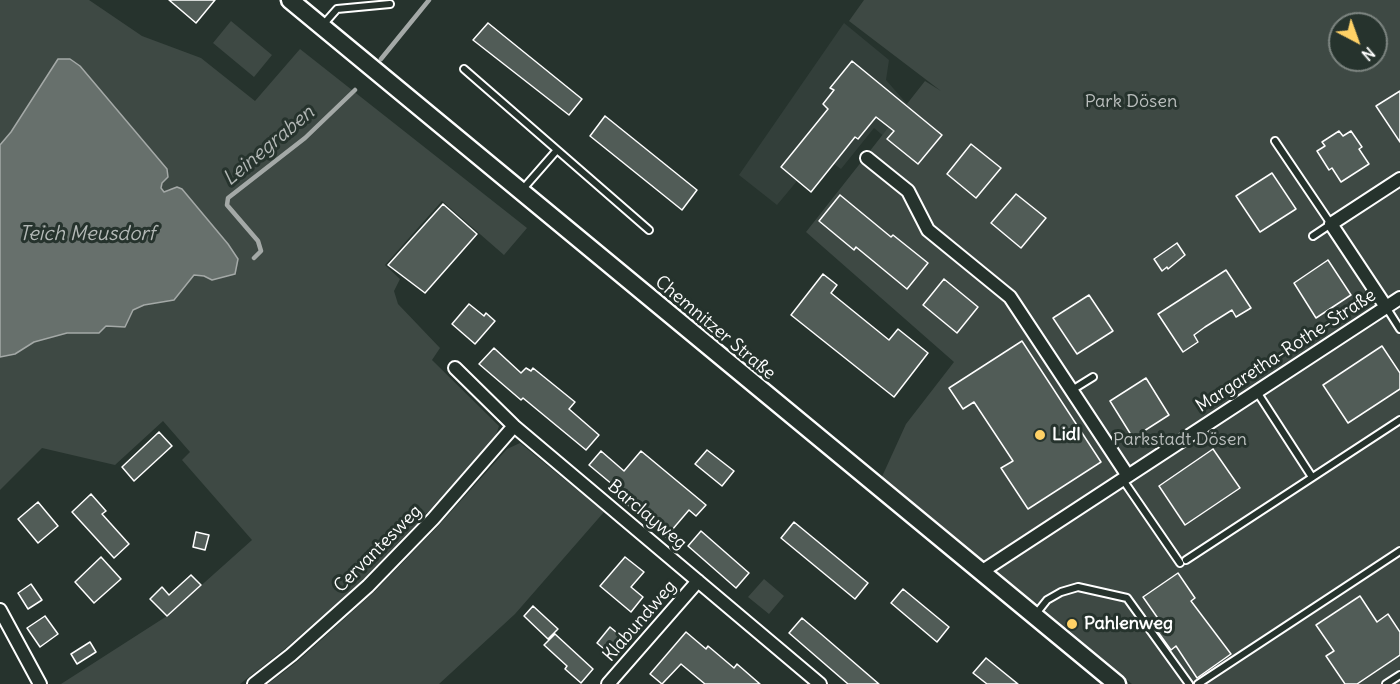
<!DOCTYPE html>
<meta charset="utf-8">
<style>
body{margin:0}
#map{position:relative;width:1400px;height:684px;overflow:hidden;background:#26332d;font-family:Delius,sans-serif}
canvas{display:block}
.north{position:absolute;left:1328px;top:12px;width:60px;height:60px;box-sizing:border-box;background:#26332d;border:2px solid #7d8581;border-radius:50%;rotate:139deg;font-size:16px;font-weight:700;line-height:24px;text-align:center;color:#fff}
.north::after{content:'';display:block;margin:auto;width:21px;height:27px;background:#ffd166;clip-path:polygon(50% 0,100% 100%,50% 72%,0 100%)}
</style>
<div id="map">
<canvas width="1400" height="684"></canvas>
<div class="north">N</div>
</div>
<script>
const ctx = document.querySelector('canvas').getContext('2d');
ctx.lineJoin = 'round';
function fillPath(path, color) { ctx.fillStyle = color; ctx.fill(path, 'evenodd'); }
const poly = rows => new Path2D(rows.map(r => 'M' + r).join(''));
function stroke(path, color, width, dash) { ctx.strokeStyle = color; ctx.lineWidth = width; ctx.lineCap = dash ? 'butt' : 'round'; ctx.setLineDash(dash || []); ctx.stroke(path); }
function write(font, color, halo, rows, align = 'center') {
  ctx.font = font + ' Delius,sans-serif'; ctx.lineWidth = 6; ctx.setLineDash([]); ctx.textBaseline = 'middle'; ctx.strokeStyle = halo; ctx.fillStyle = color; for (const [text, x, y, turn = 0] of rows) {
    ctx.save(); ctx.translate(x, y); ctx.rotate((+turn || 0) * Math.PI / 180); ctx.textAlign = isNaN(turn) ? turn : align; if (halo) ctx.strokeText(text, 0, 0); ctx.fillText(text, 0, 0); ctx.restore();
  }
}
fillPath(poly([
 [844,23,889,60,886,80,907,104,886,138,874,128,841,169,834,164,811,192,797,181,777,205,739,175]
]), '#333f3a');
fillPath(poly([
 [0,0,89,0,142,36,201,58,255,101,300,49,527,228,504,255,442,201,385,265,400,279,394,291,398,304,440,348,432,360,499,426,496,435,428,512,364,579,287,647,240,684,61,684,167,616,252,540,182,460,190,452,163,421,115,465,42,448,0,490,0,357,15,354,34,342,67,333,99,333,106,326,125,327,133,310,144,305,174,300,194,274,204,276,212,280,237,259,228,244,182,189,169,189,164,192,161,188,162,183,11,132,0,145],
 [864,0,1400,0,1400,684,1132,684,880,481,906,424,954,362,806,232,925,81,941,91,849,21],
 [1340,24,1376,24,1376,60,1340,60],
 [231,21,272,55,254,77,213,43],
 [520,443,604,512,515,614,439,684,268,684,298,661,375,591,440,524,507,449],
 [764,579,784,596,769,614,748,597]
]), '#3e4944');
const water = poly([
 [58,59,70,59,80,66,167,169,168,177,162,183,161,188,164,192,177,187,182,189,228,244,238,259,235,274,212,280,204,276,194,275,174,300,144,305,133,310,125,327,106,326,99,333,67,333,34,342,15,354,0,357,0,145,11,132,58,59]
]);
fillPath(water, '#67706c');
stroke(water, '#a4a9a7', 1.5);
stroke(poly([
 [381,59,429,0],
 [254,258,261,251,258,241,227,205,228,198,305,138,355,90]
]), '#a4a9a7', 4.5);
const building = poly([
 [169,0,215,0,196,23,169,0],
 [488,23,582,99,569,115,473,40,488,23],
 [852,61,942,135,918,164,887,139,894,131,876,117,858,139,855,137,811,192,781,167,828,109,823,104,834,90,830,88,852,61],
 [1400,91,1400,142,1376,106,1400,91],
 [605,116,697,190,682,210,590,136,605,116],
 [1339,131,1343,136,1351,131,1362,147,1359,149,1369,164,1341,182,1332,168,1329,170,1317,151,1325,146,1322,142,1339,131],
 [971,144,1001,168,976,198,947,174,971,144],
 [1272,173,1296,209,1260,232,1236,196,1272,173],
 [1016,194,1046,218,1021,248,991,223,1016,194],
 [840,195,891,237,893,235,928,263,907,289,856,247,854,250,819,221,840,195],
 [443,204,477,234,425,293,388,265,443,204],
 [1177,243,1185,255,1168,269,1167,267,1162,271,1154,259,1177,243],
 [1328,260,1351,295,1316,318,1294,283,1328,260],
 [1226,270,1251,308,1236,317,1232,310,1205,327,1194,335,1198,342,1183,352,1158,314,1226,270],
 [823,274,837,285,831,293,889,340,898,329,928,353,894,397,791,315,823,274],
 [944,279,978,307,957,333,923,305,944,279],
 [1089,295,1113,331,1077,354,1053,318,1089,295],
 [469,304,484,316,486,313,495,321,475,344,452,324,469,304],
 [1022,341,1101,462,1028,509,1001,468,1013,461,974,402,963,409,949,388,1022,341],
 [1382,346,1400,373,1400,389,1348,423,1323,385,1382,346],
 [494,348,521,373,526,368,531,371,533,368,575,402,569,409,599,435,586,450,523,398,521,400,479,364,494,348],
 [1146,378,1169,415,1133,438,1110,401,1146,378],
 [159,432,172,446,134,481,122,467,159,432],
 [1213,449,1240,488,1185,525,1159,486,1213,449],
 [707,450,734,471,722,486,695,464,707,450],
 [601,451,624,471,641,451,706,505,696,516,689,510,666,537,610,490,613,485,589,465,601,451],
 [91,494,106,511,102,514,129,544,114,558,72,512,91,494],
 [38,502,58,526,38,543,18,519,38,502],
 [794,522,868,583,855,599,781,538,794,522],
 [701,531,749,573,736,588,688,546,701,531],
 [196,532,209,535,205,550,193,547,196,532],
 [101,557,121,579,94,603,75,582,101,557],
 [625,557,644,572,631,587,643,597,631,612,600,586,625,557],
 [1178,573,1195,598,1191,601,1231,654,1197,678,1176,646,1171,650,1158,632,1164,627,1143,597,1178,573],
 [191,575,201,585,167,616,150,599,162,587,169,595,191,575],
 [31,584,42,600,28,609,18,593,31,584],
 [903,589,949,627,937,642,891,603,903,589],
 [1360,596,1377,622,1388,614,1400,632,1400,655,1357,684,1345,684,1326,656,1334,651,1316,625,1360,596],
 [533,606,558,629,548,639,524,616,533,606],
 [45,616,58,634,40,647,27,628,45,616],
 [802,618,821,634,879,684,848,684,789,633,802,618],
 [610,627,622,637,609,653,597,643,610,627],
 [686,632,706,649,708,646,734,668,737,664,760,684,705,684,681,664,662,684,650,674,686,632],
 [555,634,593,669,581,683,565,669,567,666,544,645,555,634],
 [90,642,96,652,77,664,71,654,90,642],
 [986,658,1018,684,987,684,973,673,986,658]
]);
fillPath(building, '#515c57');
stroke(building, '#fff', 1.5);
const lane = poly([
 [322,26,337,9,390,4],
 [464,69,649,230],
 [1275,141,1331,224,1313,236],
 [522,190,557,150],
 [1386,307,1400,329],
 [1072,390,1093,377],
 [1257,392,1312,477],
 [1123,480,1180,563],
 [1186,560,1400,420],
 [1035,615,1047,600,1061,592,1078,587,1127,598,1189,684],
 [1198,684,1400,551],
 [1386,684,1400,675]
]);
const street = poly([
 [867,158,908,191,928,230,1010,297,1128,476],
 [1386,307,1331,224,1400,179],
 [455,368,514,426,820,684],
 [981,572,1400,298],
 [0,610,40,684],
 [254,684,291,655,368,586,433,519,514,426],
 [608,684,698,581]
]);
const secondary = poly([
 [290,0,1117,684]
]);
stroke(lane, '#fff', 10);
stroke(street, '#fff', 16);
stroke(secondary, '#fff', 21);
stroke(lane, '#26332d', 6);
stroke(street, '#26332d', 12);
stroke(secondary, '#26332d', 16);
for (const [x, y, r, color] of [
 [1040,435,6,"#ffd166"],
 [1072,624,6,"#ffd166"]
]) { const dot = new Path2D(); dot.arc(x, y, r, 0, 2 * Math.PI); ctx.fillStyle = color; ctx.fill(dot); stroke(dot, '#26332d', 2); }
write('18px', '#bbbfbe', '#26332d', [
 ["Park Dösen",1131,102],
 ["Parkstadt Dösen",1180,440]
]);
write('18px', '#fff', '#26332d', [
 ["Chemnitzer Straße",715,328,40],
 ["Margaretha-Rothe-Straße",1286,351,-33],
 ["Barclayweg",647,515,40],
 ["Cervantesweg",378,549,-45],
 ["Klabundweg",640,621,-49]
]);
write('bold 18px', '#fff', '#26332d', [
 ["Lidl",1052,435],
 ["Pahlenweg",1084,624]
], 'left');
write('italic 20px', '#b3b8b6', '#26332d', [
 ["Leinegraben",269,146,-40],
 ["Teich Meusdorf",87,234]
]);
</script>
